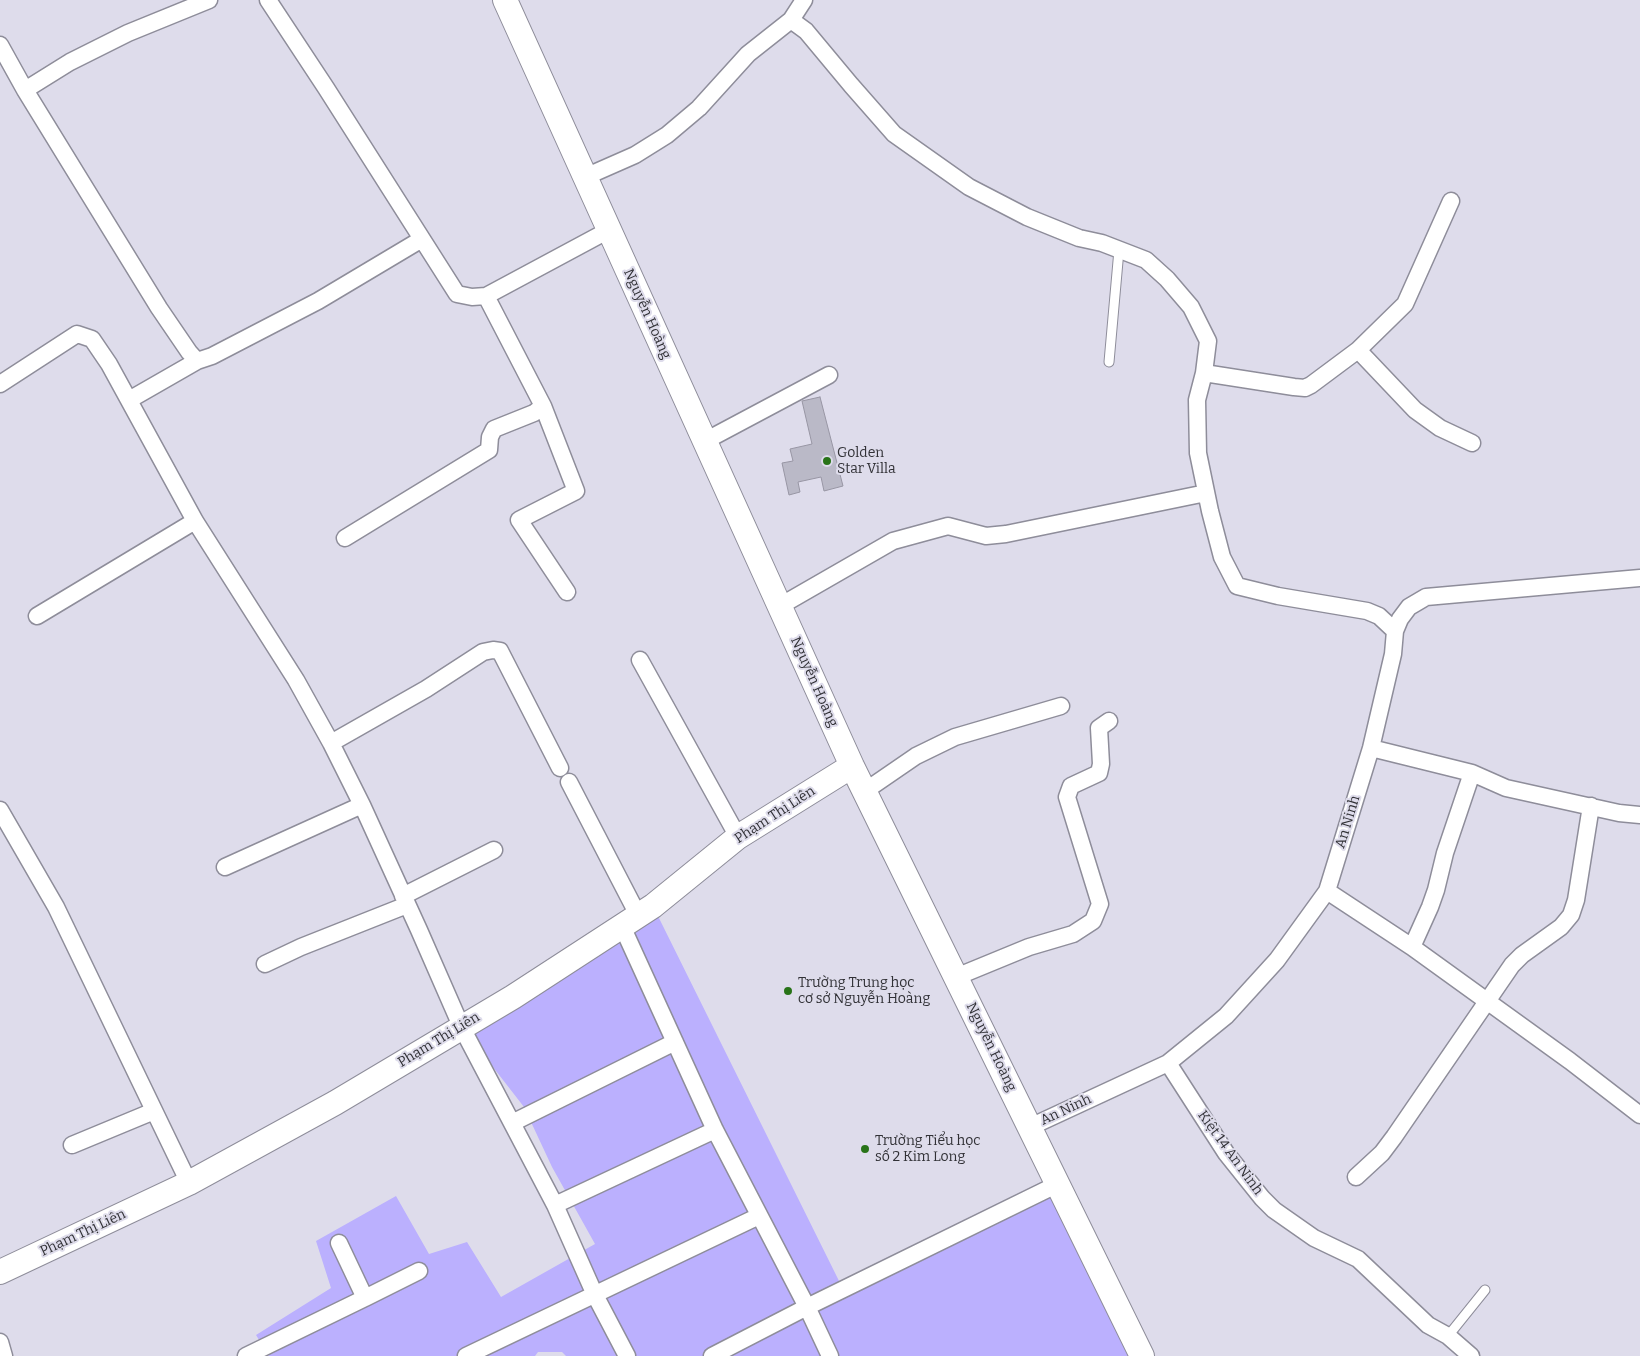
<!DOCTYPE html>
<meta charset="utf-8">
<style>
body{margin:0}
canvas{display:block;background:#dedceb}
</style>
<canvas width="1640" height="1356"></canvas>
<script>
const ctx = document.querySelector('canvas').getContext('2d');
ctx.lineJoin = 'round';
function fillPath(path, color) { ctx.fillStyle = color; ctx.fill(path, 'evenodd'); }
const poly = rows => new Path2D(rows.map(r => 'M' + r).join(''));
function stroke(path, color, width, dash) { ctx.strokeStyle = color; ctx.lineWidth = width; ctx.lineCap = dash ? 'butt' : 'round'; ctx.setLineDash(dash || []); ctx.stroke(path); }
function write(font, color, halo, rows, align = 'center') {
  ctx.font = font + ' Bitter,serif'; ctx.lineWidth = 4; ctx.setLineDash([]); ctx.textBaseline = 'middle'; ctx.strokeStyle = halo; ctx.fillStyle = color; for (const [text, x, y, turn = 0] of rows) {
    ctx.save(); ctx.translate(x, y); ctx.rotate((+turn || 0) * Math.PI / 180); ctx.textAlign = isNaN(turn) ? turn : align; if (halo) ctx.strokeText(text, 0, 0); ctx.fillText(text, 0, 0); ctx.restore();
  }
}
fillPath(poly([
 [653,906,845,1293,1050,1191,1132,1356,566,1356,562,1352,538,1352,535,1356,269,1356,256,1335,331,1288,316,1241,396,1196,429,1254,467,1242,501,1297,595,1244,552,1167,524,1107,461,1026]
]), '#bbb0fe');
const building = poly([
 [820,397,843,486,824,491,821,477,798,482,800,492,789,495,782,463,793,461,790,449,812,444,802,401,820,397]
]);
fillPath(building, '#bab9c7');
stroke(building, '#9896a4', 1);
const lane = poly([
 [1109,362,1119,250],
 [1448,1336,1485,1290]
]);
const street = poly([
 [268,0,326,88,457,294,472,297,486,296,609,230],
 [791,20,804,0],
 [0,45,25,90,159,308,189,352,197,361,212,356,318,301,422,239],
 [25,90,70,62,128,33,209,0],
 [585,177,635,155,667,135,699,108,748,54,791,20,806,31,851,85,894,134,969,187,1027,217,1079,238,1102,243,1146,260,1167,279,1191,307,1208,341,1204,373,1197,400,1198,453,1210,511,1222,557,1237,586,1278,596,1367,611,1379,616,1395,631],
 [1358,350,1415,410,1440,428,1472,443],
 [1204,373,1294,387,1305,388,1311,385,1358,350,1405,304,1451,201],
 [0,384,77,334,92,339,109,364,195,521,296,680,331,743,362,805,419,930,461,1026,555,1205,595,1295,627,1356],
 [129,400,197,361],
 [543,406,576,491,519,520,567,592],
 [705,441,829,375],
 [345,538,489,450,490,437,494,429,534,413,543,406,486,296],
 [780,606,893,541,948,526,986,536,1006,534,1206,493],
 [37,616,195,521],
 [640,660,738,837],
 [331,743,426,689,483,652,493,650,500,651,560,768],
 [1371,748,1472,773,1506,788,1619,813,1640,815],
 [569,782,638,915],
 [865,791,916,756,955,737,1061,706],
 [0,810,56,907,189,1183],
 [225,867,362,805],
 [1327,891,1412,947,1570,1061,1640,1115],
 [403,896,494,850],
 [622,926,715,1130,807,1307,830,1356],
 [1412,947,1430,907,1436,890,1445,853,1472,773],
 [265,964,301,947,407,905],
 [956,977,1029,947,1073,934,1093,921,1100,904,1067,797,1071,786,1099,773,1101,764,1099,728,1109,721],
 [1168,1063,1226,1153,1262,1198,1274,1210,1314,1238,1358,1259,1428,1325,1448,1336,1471,1356],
 [512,1123,675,1042],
 [1030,1127,1168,1063,1226,1016,1277,960,1327,891,1371,748,1393,654,1395,631,1400,619,1409,607,1426,597,1640,578],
 [72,1145,154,1111],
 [1356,1177,1382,1153,1394,1137,1512,965,1522,955,1561,927,1571,915,1576,900,1591,806],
 [555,1205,715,1130],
 [365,1298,419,1271],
 [0,1342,4,1356],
 [246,1356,365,1298,339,1243],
 [466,1356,759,1216],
 [712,1356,807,1307,1058,1184]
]);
const secondary = poly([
 [505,0,852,766,1142,1356],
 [0,1272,189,1183,335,1103,513,997,653,906,738,837,852,766]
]);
stroke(lane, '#8e8d9a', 11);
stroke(street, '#8e8d9a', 19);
stroke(secondary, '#8e8d9a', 26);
stroke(lane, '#fff', 9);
stroke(street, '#fff', 16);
stroke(secondary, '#fff', 24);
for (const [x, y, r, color] of [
 [827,461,5,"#287318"],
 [788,991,5,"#287318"],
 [865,1149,5,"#287318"]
]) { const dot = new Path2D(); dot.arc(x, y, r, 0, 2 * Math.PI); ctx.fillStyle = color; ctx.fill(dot); stroke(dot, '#dedceb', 2); }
write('14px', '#313136', '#dedceb', [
 ["Nguyễn Hoàng",647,314,66],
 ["Nguyễn Hoàng",814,682,66],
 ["Phạm Thị Liên",775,815,-33],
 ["An Ninh",1348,822,-73],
 ["Phạm Thị Liên",439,1040,-31],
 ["Nguyễn Hoàng",991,1047,64],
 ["An Ninh",1066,1110,-25],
 ["Kiệt 14 An Ninh",1230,1153,54],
 ["Phạm Thị Liên",83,1233,-25]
]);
write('14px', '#313136', '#dedceb', [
 ["Golden",837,453],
 ["Star Villa",837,469],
 ["Trường Trung học",798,983],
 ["cơ sở Nguyễn Hoàng",798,999],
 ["Trường Tiểu học",875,1141],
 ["số 2 Kim Long",875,1157]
], 'left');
</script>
